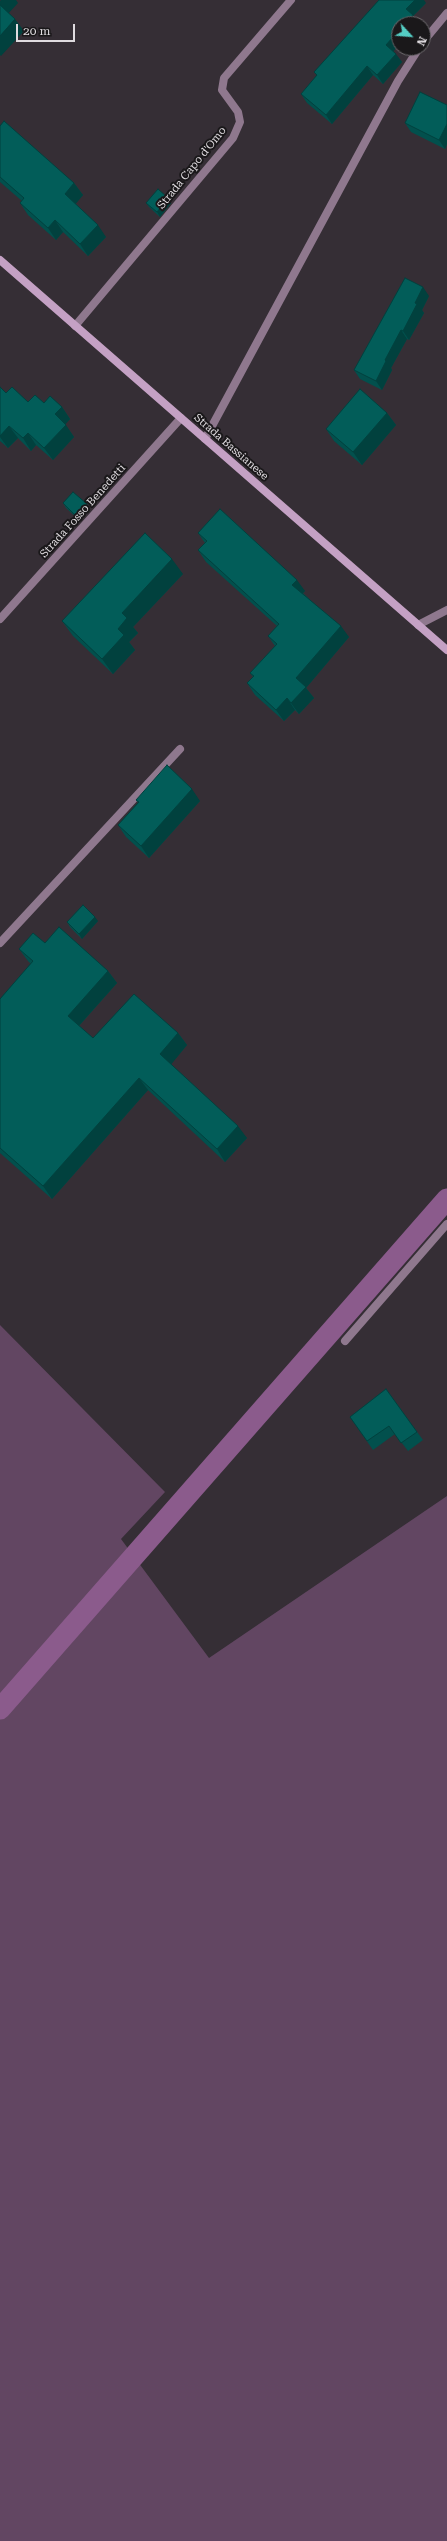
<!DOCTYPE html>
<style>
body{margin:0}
#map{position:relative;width:447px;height:2541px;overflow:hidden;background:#352e35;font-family:"Roboto Serif",serif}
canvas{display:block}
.north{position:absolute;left:391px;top:16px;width:40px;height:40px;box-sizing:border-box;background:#1a181a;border:1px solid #696669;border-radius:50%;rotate:116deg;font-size:11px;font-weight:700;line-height:16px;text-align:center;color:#dfdbdf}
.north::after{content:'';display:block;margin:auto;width:14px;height:18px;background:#55cec5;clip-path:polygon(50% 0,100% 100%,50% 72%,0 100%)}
.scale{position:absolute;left:16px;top:24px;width:59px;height:18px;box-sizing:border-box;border:2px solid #dfdbdf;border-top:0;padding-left:5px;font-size:12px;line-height:14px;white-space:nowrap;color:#dfdbdf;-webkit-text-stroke:3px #1a181a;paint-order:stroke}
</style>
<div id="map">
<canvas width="447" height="2541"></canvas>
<div class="north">N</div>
<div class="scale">20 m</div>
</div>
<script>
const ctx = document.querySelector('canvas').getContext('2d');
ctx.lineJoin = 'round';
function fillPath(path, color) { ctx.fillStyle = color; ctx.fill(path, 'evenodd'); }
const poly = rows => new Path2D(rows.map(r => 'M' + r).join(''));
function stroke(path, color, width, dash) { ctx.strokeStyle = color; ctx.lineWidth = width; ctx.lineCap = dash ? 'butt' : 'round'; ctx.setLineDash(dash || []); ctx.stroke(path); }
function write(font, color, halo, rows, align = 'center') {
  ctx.font = font + ' "Roboto Serif",serif'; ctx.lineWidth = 4; ctx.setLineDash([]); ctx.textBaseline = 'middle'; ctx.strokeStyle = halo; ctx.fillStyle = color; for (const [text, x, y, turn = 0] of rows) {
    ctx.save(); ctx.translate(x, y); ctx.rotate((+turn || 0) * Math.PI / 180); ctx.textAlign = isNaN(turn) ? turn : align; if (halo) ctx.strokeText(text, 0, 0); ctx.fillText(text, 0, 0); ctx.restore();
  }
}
fillPath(poly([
 [0,1325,165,1492,121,1539,209,1658,447,1496,447,2541,0,2541]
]), '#624662');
stroke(poly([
 [0,1709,447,1199]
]), '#8b5b8c', 21);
stroke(poly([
 [0,943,180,749]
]), '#8f788e', 8);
stroke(poly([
 [423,42,447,13],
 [75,326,233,138,240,122,238,112,222,90,224,78,291,0],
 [205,439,398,81,419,48],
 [0,619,181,418],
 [418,625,447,610],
 [345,1341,447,1224]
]), '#8f788e', 8);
stroke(poly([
 [0,260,447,650]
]), '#c4a1c4', 8);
fillPath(poly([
 [426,3,413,16,418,24,399,24,399,45,393,51,402,62,383,84,373,75,332,124,307,103,301,94,317,76,314,72],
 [447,105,447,144,445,149,411,132,405,123],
 [0,126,74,183,83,195,75,204,106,237,88,256,63,232,56,240,28,215,20,203,22,201,0,182],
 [146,203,171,203,160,217,149,207],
 [429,296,422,310,424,313,409,340,407,339,391,368,392,370,382,390,360,379,354,370],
 [0,387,6,393,28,402,44,403,62,407,70,419,65,424,74,437,53,460,36,445,31,451,18,438,8,448,0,441],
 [387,413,396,425,362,465,334,441,326,429],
 [63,503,87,504,90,509,79,520,66,508],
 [198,533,305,591,303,593,349,637,306,688,314,698,299,714,295,710,284,721,255,695,247,683,253,677,250,673,275,646,268,636,277,626,206,562,198,550,205,543],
 [183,574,133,627,138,633,129,642,135,650,113,674,73,636,62,621],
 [136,800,200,801,149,858,126,837,118,825,138,803],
 [98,921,82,939,70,927,67,922],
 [45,943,108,971,117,983,79,1026,93,1038,178,1033,187,1045,171,1064,247,1138,225,1162,148,1090,52,1199,0,1153,0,999,31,964,28,961,19,949],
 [386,1389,423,1440,408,1451,395,1434,373,1450,350,1417]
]), '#02504d');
fillPath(poly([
 [1,0,16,0,18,3,7,15,0,6,0,1],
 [415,0,424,0,426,3,413,16,419,24,405,24,406,9],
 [15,19,24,31,1,56,0,55,0,36],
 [399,30,399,45,392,53,386,45],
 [396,54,402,62,383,84,377,75],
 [367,66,373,75,332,124,326,115],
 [447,124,447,144,445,149,439,140],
 [74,183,83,195,74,206,65,194],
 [168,198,171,203,160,217,157,212],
 [55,220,63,232,56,240,48,228],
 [98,225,106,237,88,256,80,244],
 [423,287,429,296,422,310,424,313,409,340,403,331,415,303],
 [401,330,407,339,391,368,392,370,382,390,376,381,385,360],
 [62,407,70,419,64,426,55,414],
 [387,413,396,425,362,465,353,452],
 [66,425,74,437,53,460,44,448],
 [9,426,18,438,8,448,0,437,0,436],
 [28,433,36,445,31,451,23,438],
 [87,504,90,509,79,520,76,516],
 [172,559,183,574,133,627,138,633,129,642,135,650,113,674,102,659,118,629,122,613],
 [297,580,305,591,300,596,292,585],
 [341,626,349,637,306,688,314,698,299,714,291,703,296,678],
 [287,698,295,710,284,721,276,710],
 [192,789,200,801,149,858,141,846],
 [95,917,98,921,82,939,79,934],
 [108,971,117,983,76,1029,68,1016],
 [178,1033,187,1045,169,1067,160,1054],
 [139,1078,148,1090,52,1199,43,1186],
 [238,1126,247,1138,225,1162,217,1149]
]), '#01413e');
const building = poly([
 [379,0,415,0,406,9,413,15,405,24,399,24,399,30,386,45,396,54,377,75,367,66,326,115,301,94,317,75,314,72,379,0],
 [0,5,15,19,0,36,0,5],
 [420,92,447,105,447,124,439,140,405,123,420,92],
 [4,121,74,183,65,194,98,225,80,244,55,220,48,228,20,203,24,198,0,177,0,126,4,121],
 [158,189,168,198,157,212,146,203,158,189],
 [405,278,423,287,415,303,417,304,403,331,401,330,385,360,386,361,376,381,354,370,405,278],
 [0,387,6,393,12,387,28,402,35,395,44,403,50,396,62,407,55,414,66,425,44,448,28,433,23,438,9,426,0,436,0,387],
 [360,389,387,413,353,452,326,429,360,389],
 [73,492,87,504,76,516,63,503,73,492],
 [220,509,297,580,292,585,341,626,296,678,306,687,291,703,287,698,276,710,247,683,254,676,250,673,277,644,268,636,279,624,198,550,207,541,198,533,220,509],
 [145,533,172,559,122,613,127,618,118,629,124,635,102,659,62,621,145,533],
 [167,765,192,789,141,846,118,825,139,802,136,800,167,765],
 [83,905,95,917,79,934,67,922,83,905],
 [59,927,108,971,68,1016,93,1038,134,994,178,1033,160,1054,238,1126,217,1149,139,1078,43,1186,0,1148,0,999,33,961,19,949,33,933,45,943,59,927],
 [386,1389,417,1432,401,1443,389,1426,367,1441,350,1417,386,1389]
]);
fillPath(building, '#025d59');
stroke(building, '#01413e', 1);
write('11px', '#dfdbdf', '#1a181a', [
 ["Strada Capo d'Omo",192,168,-51],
 ["Strada Bassianese",231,447,41],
 ["Strada Fosso Benedetti",83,511,-48]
]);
</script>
